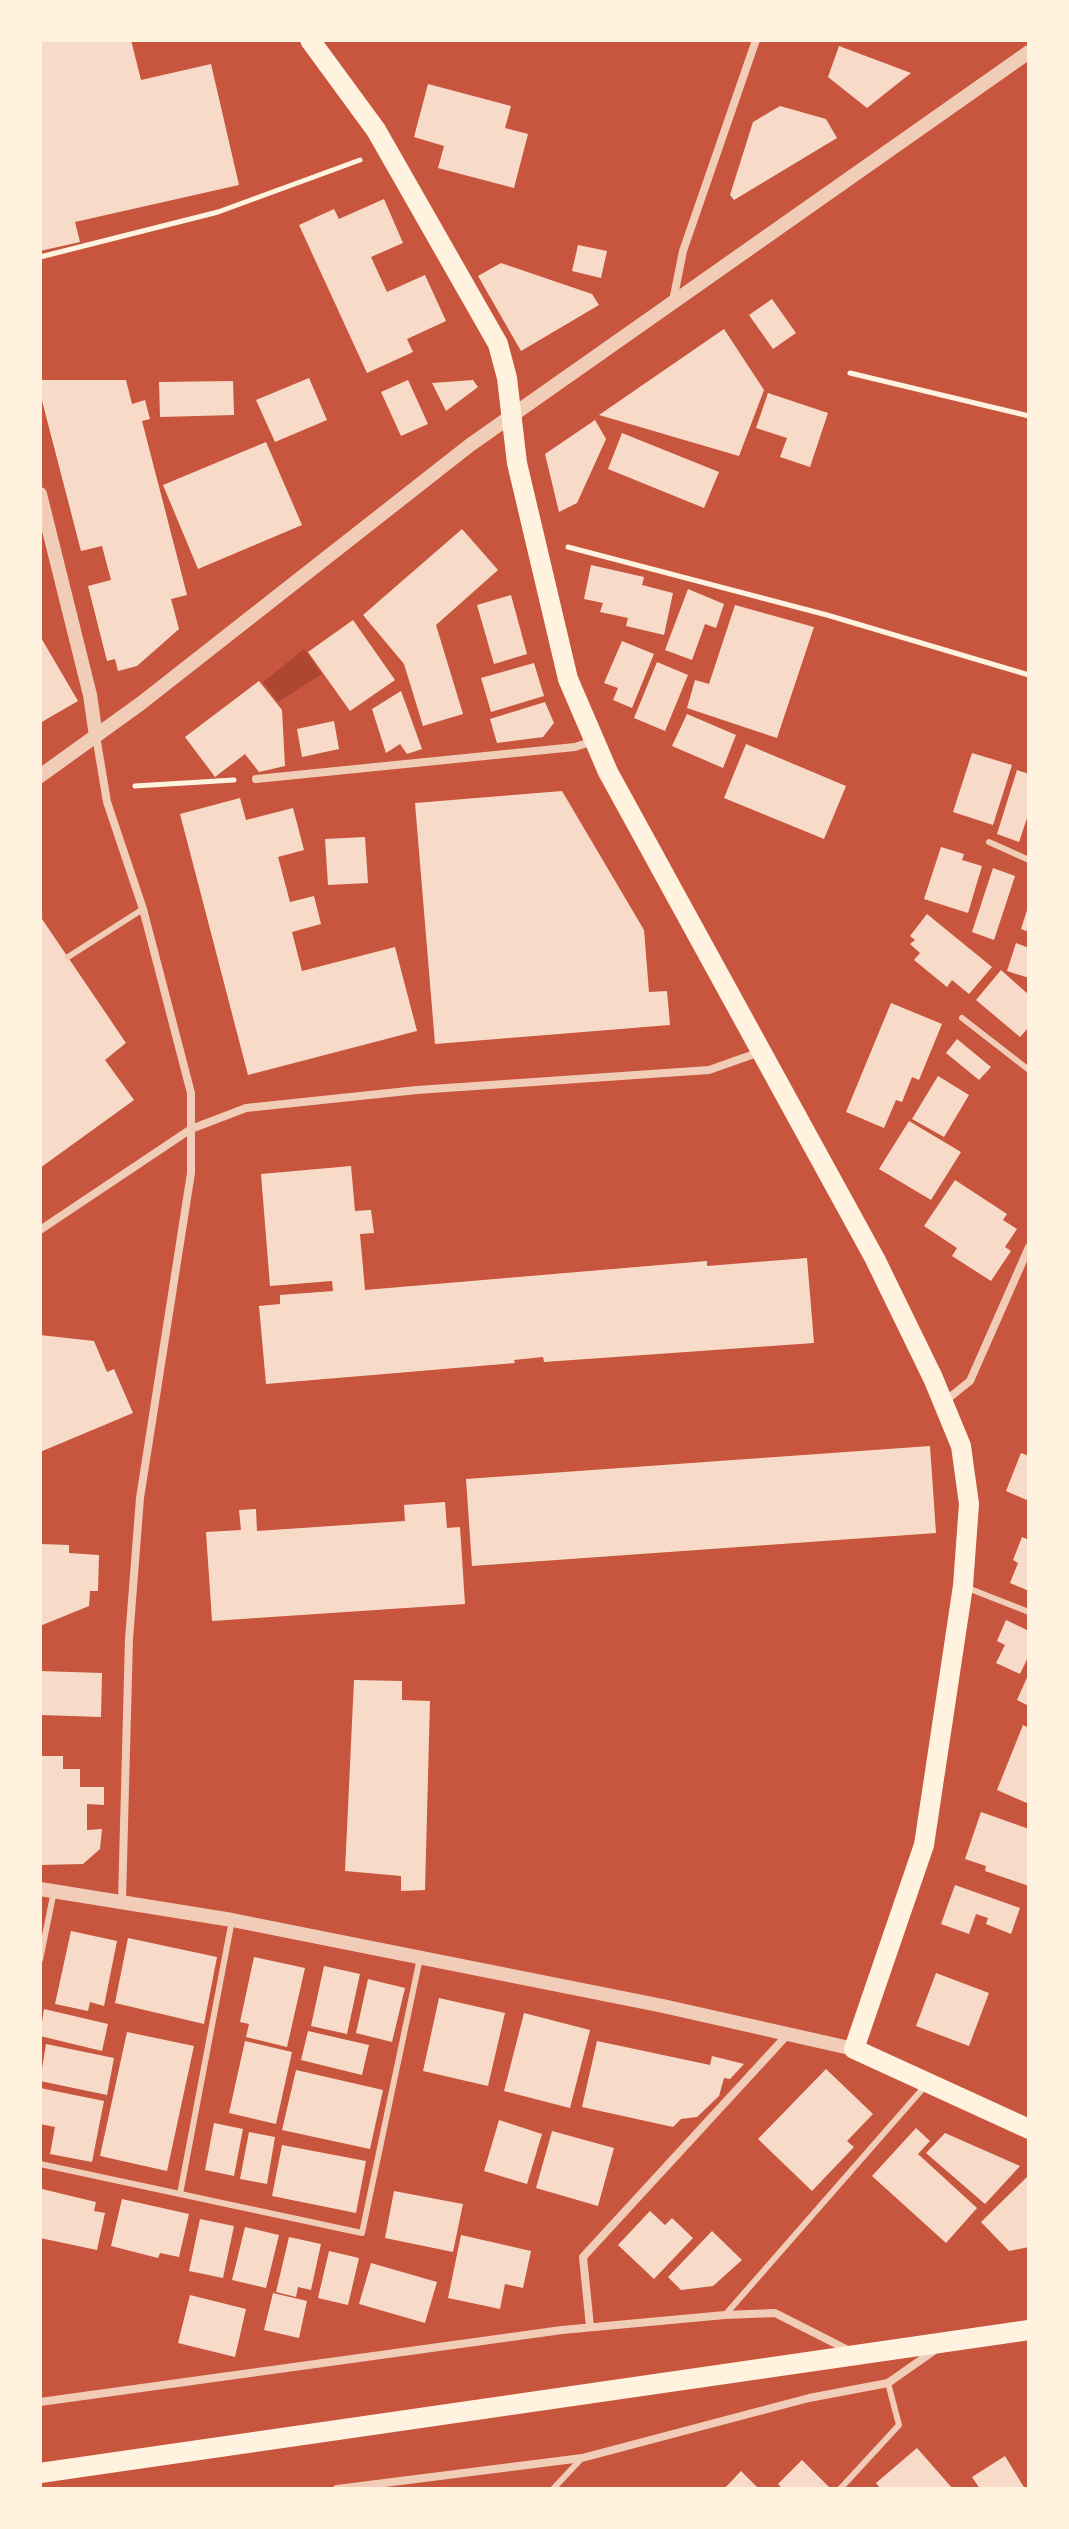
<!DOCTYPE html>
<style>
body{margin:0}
#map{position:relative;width:1069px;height:2529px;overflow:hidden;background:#c8553d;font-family:"DM Sans",sans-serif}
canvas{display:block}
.frame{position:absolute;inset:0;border:42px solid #fff3e0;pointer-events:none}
</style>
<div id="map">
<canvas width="1069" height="2529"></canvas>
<div class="frame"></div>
</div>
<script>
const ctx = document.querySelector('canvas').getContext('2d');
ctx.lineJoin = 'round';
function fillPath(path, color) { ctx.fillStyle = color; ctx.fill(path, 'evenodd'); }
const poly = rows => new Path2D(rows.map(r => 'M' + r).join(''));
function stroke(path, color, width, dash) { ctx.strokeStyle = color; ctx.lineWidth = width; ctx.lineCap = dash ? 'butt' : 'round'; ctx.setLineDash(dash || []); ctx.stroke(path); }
fillPath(poly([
 [304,649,322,674,278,702,263,682]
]), '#ae4732');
fillPath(poly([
 [40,40,131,40,141,80,211,64,239,185,75,222,80,242,40,251],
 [839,46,911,73,867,108,828,77],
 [428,84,511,106,505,128,528,134,514,188,438,168,444,146,414,137],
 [780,106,826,119,837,138,734,200,730,195,753,122],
 [384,199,403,243,371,257,387,292,425,275,446,321,407,339,413,352,367,373,299,225,334,209,339,219],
 [578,245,607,251,601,278,572,271],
 [501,263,592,294,599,305,521,351,478,276],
 [772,299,796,333,773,349,749,315],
 [724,329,764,390,739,456,599,415],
 [309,378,327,420,275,442,256,400],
 [40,380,126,380,132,404,145,400,150,419,142,421,187,595,171,599,179,629,137,666,118,671,115,659,107,661,88,586,111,580,102,546,81,551,40,393],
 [408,380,428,424,401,436,381,392],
 [473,380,478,387,446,411,432,383],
 [233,381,234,415,160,417,159,382],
 [768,393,828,413,810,467,780,457,787,438,756,428],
 [595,420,606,439,577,503,559,512,545,454],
 [622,433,719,472,704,508,608,469],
 [266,442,302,525,198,569,163,485],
 [462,529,498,570,436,625,463,714,423,726,404,664,363,615],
 [591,565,644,577,642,585,673,593,664,635,626,626,628,618,600,612,603,603,584,599],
 [688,589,724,604,716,628,705,624,692,660,665,650],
 [511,595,527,654,494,664,477,605],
 [735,605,814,627,777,738,687,708,695,680,709,684],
 [353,620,395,680,350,711,308,652],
 [40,636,78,701,40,723],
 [622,641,654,654,632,708,613,700,618,688,604,683],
 [657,662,688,675,665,731,634,718],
 [534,663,544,696,491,712,481,678],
 [259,681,282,710,285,766,259,772,245,754,215,777,185,737],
 [401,691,422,749,407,754,400,744,386,753,372,709],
 [545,702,554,723,543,737,497,743,490,719],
 [687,714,736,735,723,768,672,746],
 [334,721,339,749,302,757,297,729],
 [746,744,846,786,824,839,724,798],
 [972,753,1012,765,993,825,953,812],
 [1017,770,1029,774,1029,812,1019,842,997,834],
 [562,791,644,930,649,992,667,991,670,1025,435,1044,415,803],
 [240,798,246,820,293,808,304,850,278,857,290,902,314,896,321,924,292,932,302,971,395,947,417,1031,248,1075,180,814],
 [365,837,368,883,328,885,325,839],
 [941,847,964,854,962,860,982,866,968,913,924,899],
 [993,868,1015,876,994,940,972,932],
 [1028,907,1029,907,1029,932,1021,929],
 [927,914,992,967,969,994,952,980,947,987,914,960,920,953,910,944,915,940,910,936],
 [40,916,126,1043,105,1060,134,1100,40,1168],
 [1016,943,1029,948,1029,978,1007,971],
 [1001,970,1029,995,1029,1027,1020,1037,976,1000],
 [891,1003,942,1024,919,1080,912,1077,902,1102,896,1100,884,1128,846,1112],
 [957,1039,991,1067,979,1080,946,1053],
 [938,1076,969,1095,944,1137,912,1119],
 [909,1121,961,1152,931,1200,879,1169],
 [351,1166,355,1211,371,1210,374,1233,360,1234,365,1290,707,1261,707,1266,807,1258,814,1343,544,1362,543,1357,514,1360,515,1363,266,1384,259,1306,280,1304,280,1295,333,1291,332,1281,270,1286,261,1174],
 [955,1180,1007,1214,1003,1220,1017,1229,1005,1247,1011,1251,991,1281,952,1256,957,1248,924,1226],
 [40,1335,94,1341,107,1372,114,1369,133,1413,40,1452],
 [930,1446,936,1533,472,1566,466,1479],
 [1021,1453,1029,1456,1029,1501,1006,1491],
 [445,1502,447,1528,460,1527,465,1604,212,1621,206,1532,241,1530,239,1510,256,1509,257,1531,405,1521,404,1505],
 [1022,1537,1029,1540,1029,1591,1010,1583,1018,1563,1013,1560],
 [40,1544,69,1545,69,1553,99,1555,98,1591,90,1591,89,1606,40,1626],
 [1006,1620,1029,1631,1029,1655,1020,1674,996,1663,1005,1645,997,1641],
 [40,1671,102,1673,101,1717,40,1715],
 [1029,1673,1029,1706,1017,1700],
 [354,1680,402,1681,402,1700,430,1701,425,1890,401,1891,401,1876,345,1871],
 [1023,1725,1029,1728,1029,1804,997,1790],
 [40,1756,63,1756,63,1769,80,1769,80,1787,104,1787,104,1805,87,1804,87,1830,102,1829,100,1849,83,1864,40,1865],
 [981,1812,1029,1829,1029,1886,985,1871,986,1866,965,1859],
 [955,1885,1020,1908,1011,1934,986,1924,988,1918,976,1914,969,1934,941,1924],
 [71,1931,117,1941,104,2006,90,2002,88,2011,55,2004],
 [128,1938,217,1957,204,2024,115,2003],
 [254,1957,305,1968,287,2047,246,2037,249,2024,240,2022],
 [324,1966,360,1974,347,2034,311,2026],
 [936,1973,989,1993,969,2046,916,2026],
 [368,1979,405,1988,392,2042,356,2033],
 [439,1998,505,2013,488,2086,423,2071],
 [44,2009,108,2024,102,2051,40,2036],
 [524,2013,590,2030,570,2108,504,2091],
 [308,2031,369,2045,362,2075,301,2060],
 [127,2032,194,2046,167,2171,100,2156],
 [245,2041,292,2052,276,2124,229,2113],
 [597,2041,710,2065,712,2056,744,2064,730,2079,724,2078,719,2096,697,2117,681,2119,673,2127,582,2107],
 [46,2044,114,2058,107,2095,40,2081],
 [826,2069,873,2114,847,2141,854,2147,812,2191,758,2139],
 [296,2070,383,2090,370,2149,282,2130],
 [40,2088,104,2101,92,2162,50,2154,55,2127,40,2124],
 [499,2120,542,2134,527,2184,484,2171],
 [214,2123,243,2129,234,2176,205,2170],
 [916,2128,930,2141,918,2154,977,2208,946,2243,872,2176],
 [552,2131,614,2148,598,2206,536,2188],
 [249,2132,275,2137,267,2184,240,2179],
 [945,2133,1020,2166,985,2204,926,2153],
 [282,2145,366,2161,356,2213,272,2196],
 [1029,2175,1029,2247,1009,2251,981,2222],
 [42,2189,96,2202,94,2211,105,2213,97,2250,40,2238],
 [394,2191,463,2204,453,2252,385,2238],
 [122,2199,189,2214,179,2257,160,2253,158,2258,111,2246],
 [650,2211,665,2225,672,2218,693,2238,654,2279,618,2245],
 [200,2219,234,2226,223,2278,189,2271],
 [245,2227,279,2235,266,2288,232,2280],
 [712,2231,742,2260,713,2286,681,2290,668,2277],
 [461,2235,531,2251,523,2288,505,2284,500,2309,448,2298],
 [289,2237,321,2244,311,2290,298,2287,296,2297,276,2292],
 [329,2251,359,2258,348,2305,318,2298],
 [371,2263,437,2282,425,2323,359,2304],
 [273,2293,307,2301,299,2338,264,2330],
 [190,2295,246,2309,235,2357,178,2343],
 [917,2448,953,2489,881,2489,876,2483],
 [1005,2456,1025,2489,980,2489,972,2477],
 [802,2460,831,2489,783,2489,778,2484],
 [741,2471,759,2489,724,2489]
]), '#f7dbc8');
stroke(poly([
 [40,257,218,212,360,160],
 [850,373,1029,416],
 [568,547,827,615,1029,675],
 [135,786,234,780]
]), '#fff3e0', 5);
stroke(poly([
 [989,842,1029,860],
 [68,957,143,909],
 [962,1018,1029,1070],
 [965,1587,1029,1612],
 [40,1960,54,1891],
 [40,2164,362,2233,420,1958],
 [180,2194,232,1920],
 [725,2315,926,2085],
 [553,2489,582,2458],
 [840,2489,899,2425,888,2383]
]), '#f1ccb7', 6);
stroke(poly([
 [673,301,683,251,756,40],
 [96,736,107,802,143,909,191,1093,191,1173,140,1498,129,1639,122,1900],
 [256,779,575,747,593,741],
 [40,1230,191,1129,246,1108,417,1090,709,1070,760,1052],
 [945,1401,970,1381,1029,1247],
 [590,2327,583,2257,789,2033],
 [40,2402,562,2330,725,2315,775,2313,848,2350],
 [337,2489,582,2458,809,2398,888,2383,935,2350]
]), '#f1ccb7', 8);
stroke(poly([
 [40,494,90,695,96,736],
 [40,776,140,704,470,445,1029,52],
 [40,1889,232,1920,663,2006,854,2049]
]), '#f1ccb7', 14);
stroke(poly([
 [310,40,376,130,498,344,507,378,517,463,568,679,608,772,875,1259,933,1378,961,1446,969,1504,963,1586,924,1845,854,2049,1029,2129],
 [40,2473,1029,2330]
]), '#fff3e0', 20);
</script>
